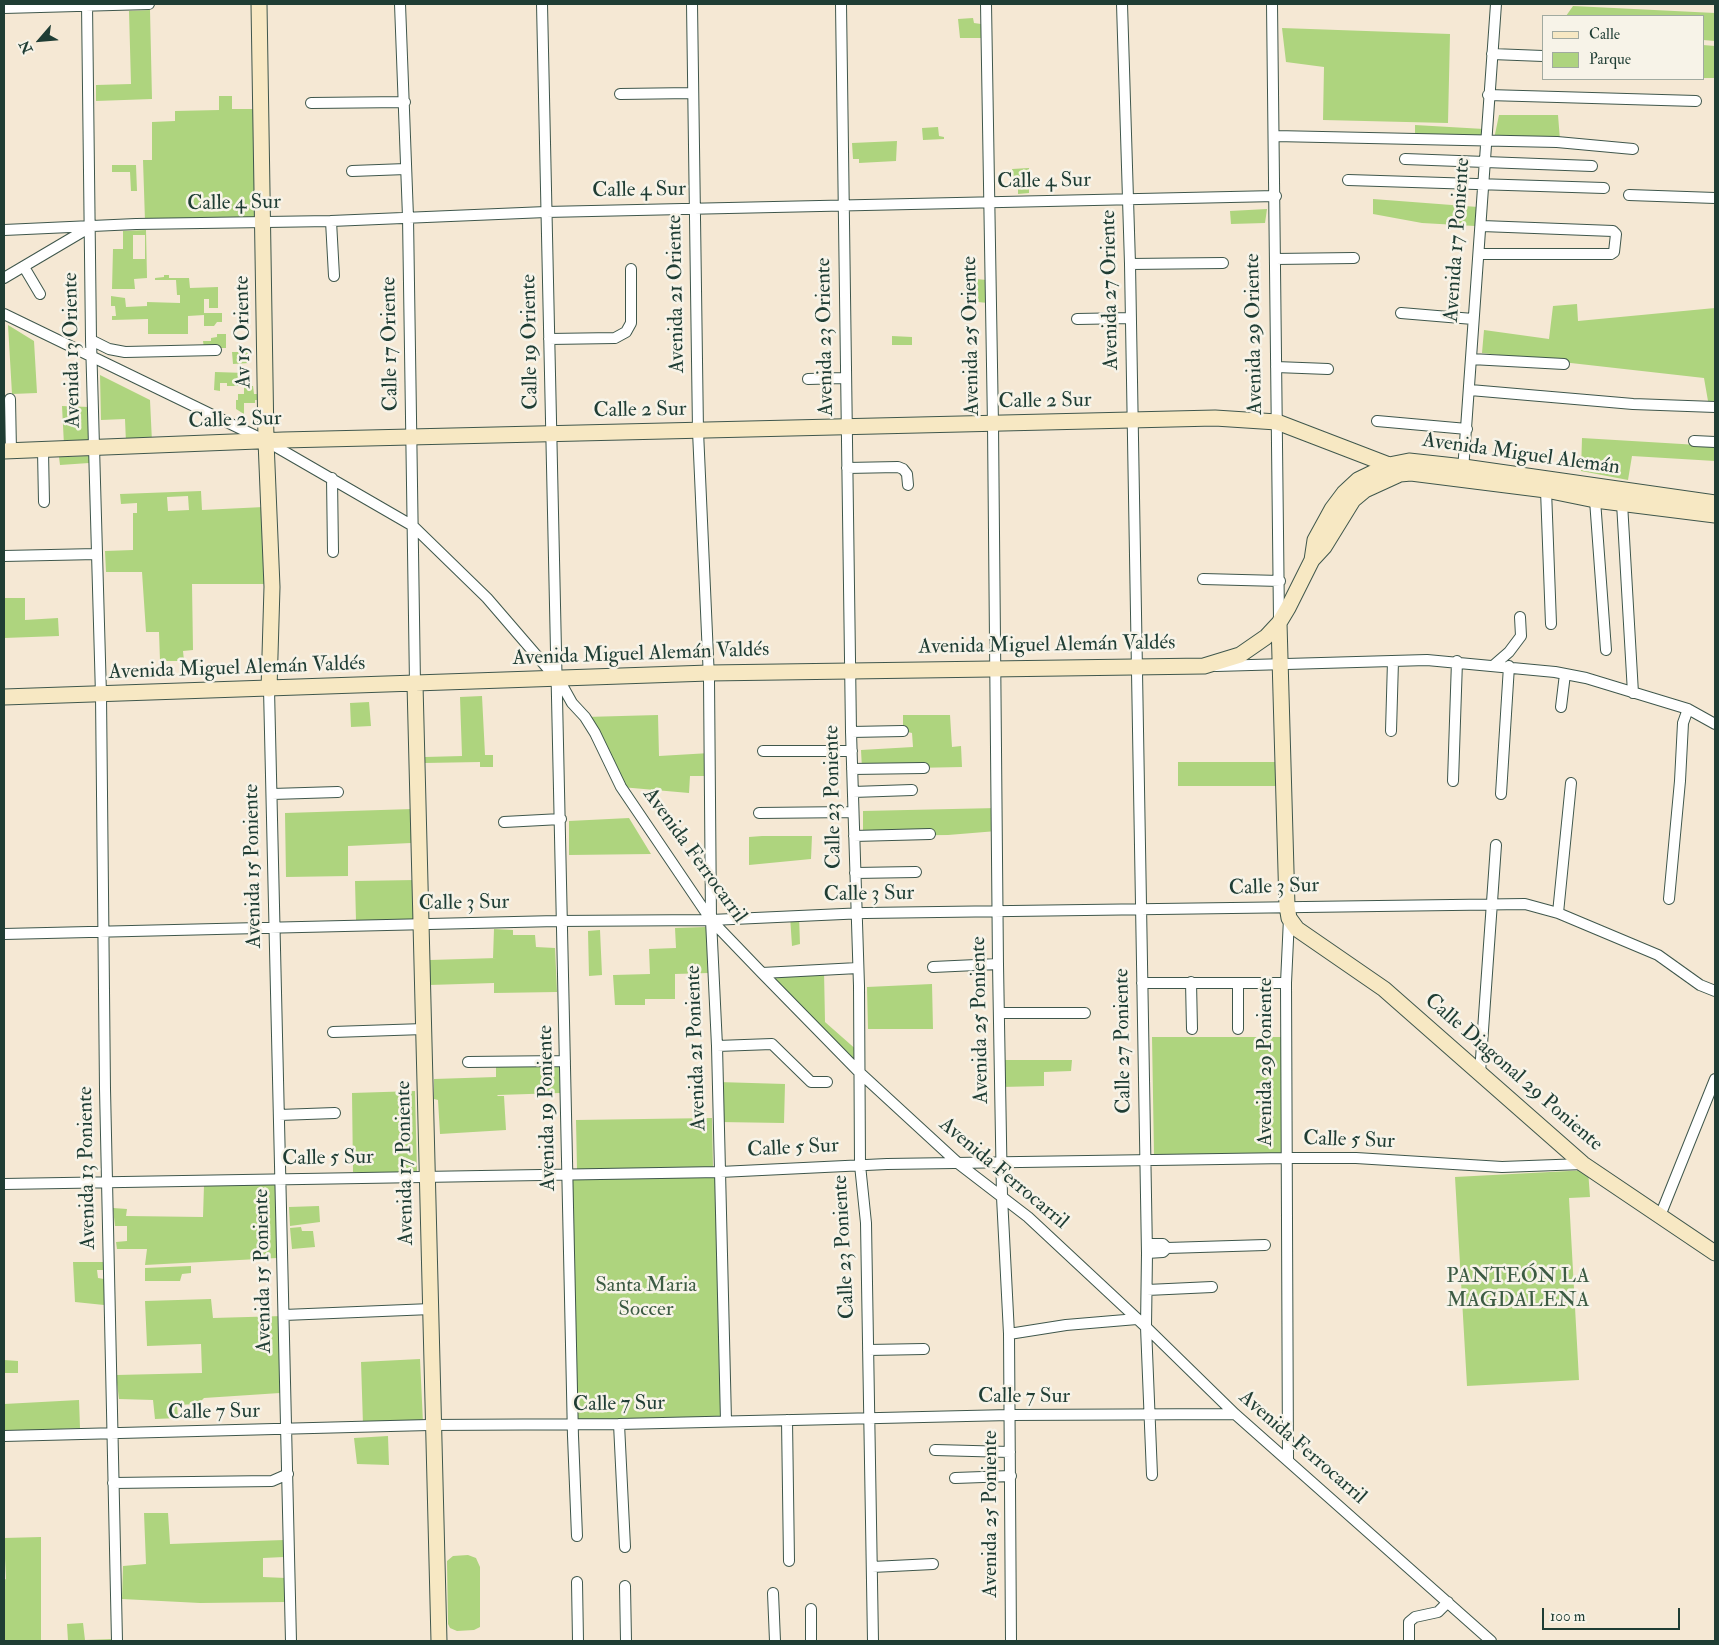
<!DOCTYPE html>
<meta charset="utf-8">
<style>
body{margin:0}
#map{position:relative;width:1719px;height:1645px;overflow:hidden;background:#f5e8d4;font-family:"IM FELL Double Pica",serif}
canvas{display:block}
.frame{position:absolute;inset:0;border:5px solid #1f3d34;pointer-events:none}
.legend{position:absolute;left:1542px;top:15px;width:162px;height:65px;box-sizing:border-box;background:#f7f3e8;border:1px solid #a1aaa0;margin:0;padding:6px 9px;list-style:none;font-size:15px;color:#1f3d34}
.legend li{display:flex;align-items:center;gap:10px;height:25px}
.legend b{width:25px;border:1px solid #a1aaa0}
.north{position:absolute;left:15px;top:15px;width:50px;height:50px;-webkit-text-stroke:4px #f7f3e8;paint-order:stroke;rotate:243deg;font-size:14px;font-weight:700;line-height:20px;text-align:center;color:#1f3d34}
.north::after{content:'';display:block;margin:auto;width:18px;height:22px;background:#1f3d34;clip-path:polygon(50% 0,100% 100%,50% 72%,0 100%)}
.scale{position:absolute;left:1542px;top:1608px;width:138px;height:22px;box-sizing:border-box;border:2px solid #1f3d34;border-top:0;padding-left:6px;font-size:15px;line-height:18px;white-space:nowrap;color:#1f3d34;-webkit-text-stroke:4px #f7f3e8;paint-order:stroke}
</style>
<div id="map">
<canvas width="1719" height="1645"></canvas>
<div class="frame"></div>
<ul class="legend">
<li><b style="height:6px;background:#f7e8c3"></b>Calle</li>
<li><b style="height:14px;background:#aed47e"></b>Parque</li>
</ul>
<div class="north">N</div>
<div class="scale">100 m</div>
</div>
<script>
const ctx = document.querySelector('canvas').getContext('2d');
ctx.lineJoin = 'round';
function fillPath(path, color) { ctx.fillStyle = color; ctx.fill(path, 'evenodd'); }
const poly = rows => new Path2D(rows.map(r => 'M' + r).join(''));
function stroke(path, color, width, dash) { ctx.strokeStyle = color; ctx.lineWidth = width; ctx.lineCap = dash ? 'butt' : 'round'; ctx.setLineDash(dash || []); ctx.stroke(path); }
function write(font, color, halo, rows, align = 'center') {
  ctx.font = font + ' "IM FELL Double Pica",serif'; ctx.lineWidth = 5; ctx.setLineDash([]); ctx.textBaseline = 'middle'; ctx.strokeStyle = halo; ctx.fillStyle = color; for (const [text, x, y, turn = 0] of rows) {
    ctx.save(); ctx.translate(x, y); ctx.rotate((+turn || 0) * Math.PI / 180); ctx.textAlign = isNaN(turn) ? turn : align; if (halo) ctx.strokeText(text, 0, 0); ctx.fillText(text, 0, 0); ctx.restore();
  }
}
fillPath(poly([
 [1573,6,1715,13,1715,41,1703,40,1703,16,1566,16],
 [150,10,152,99,96,101,96,85,131,84,129,11],
 [973,18,974,23,981,24,981,38,960,38,958,19],
 [1282,28,1450,34,1448,123,1323,120,1324,67,1286,62],
 [1703,45,1715,46,1715,78,1703,78],
 [219,96,232,96,232,109,255,109,257,219,145,221,143,160,152,160,152,122,175,121,175,111,219,110],
 [1499,115,1558,115,1560,140,1494,139],
 [1415,125,1484,129,1484,139,1415,138],
 [938,127,939,136,944,137,944,139,923,140,922,128],
 [897,141,896,161,859,163,859,159,853,159,852,143],
 [112,165,136,165,137,191,131,191,130,172,112,172],
 [1029,168,1029,193,1018,194,1018,185,1013,186,1012,169],
 [1373,199,1478,207,1475,226,1422,223,1373,214],
 [1267,209,1265,223,1231,224,1230,211],
 [146,230,147,278,134,279,135,289,112,289,113,249,123,249,123,231],
 [133,235,145,235,145,259,133,259],
 [164,275,169,275,169,278,189,278,190,288,218,287,218,308,209,308,209,299,204,299,204,313,222,313,222,322,217,322,214,326,204,326,204,315,188,316,188,334,148,334,148,319,112,320,112,316,116,316,115,306,111,306,111,296,125,298,126,307,147,306,147,302,180,303,180,295,177,295,176,280,155,280,155,278,164,277],
 [976,279,987,280,988,303,978,302],
 [1577,304,1578,321,1715,308,1715,401,1708,401,1704,378,1482,353,1484,330,1549,339,1553,306],
 [8,325,34,341,37,393,12,394],
 [217,334,226,334,226,348,204,348,203,341,211,341,211,338,217,337],
 [892,336,912,337,912,345,892,345],
 [232,352,248,352,249,363,233,364],
 [215,372,246,373,246,379,240,379,240,386,227,386,227,383,220,383,220,391,214,390],
 [100,375,150,400,152,442,126,443,125,419,101,420],
 [244,386,253,386,254,394,263,394,263,400,255,400,255,403,244,403,244,414,236,409,236,400,238,400,238,394,244,394],
 [62,406,89,407,90,445,64,445],
 [1582,438,1715,446,1715,461,1632,456,1628,480,1581,471],
 [89,456,89,463,60,465,59,457],
 [201,491,202,510,264,507,264,584,192,584,193,650,183,651,184,661,160,661,159,632,146,632,142,572,106,572,105,551,133,550,133,513,137,513,137,503,121,504,120,494],
 [188,496,189,510,168,511,167,497],
 [4,598,25,598,25,620,58,618,59,636,4,638],
 [482,696,485,755,493,755,493,767,480,767,480,762,424,763,425,757,462,756,460,697],
 [369,702,371,726,351,727,350,703],
 [658,715,659,756,710,753,710,776,690,776,689,793,621,787,585,717],
 [903,715,950,715,952,747,961,746,962,767,862,769,861,750,913,747,912,733,903,731],
 [1178,762,1283,762,1284,786,1178,786],
 [997,808,997,831,948,835,863,836,863,811],
 [413,809,411,843,348,846,348,876,286,877,285,813],
 [629,818,651,854,569,855,569,821],
 [762,836,812,836,811,859,749,865,749,837],
 [415,880,415,920,356,921,355,881],
 [790,916,799,916,800,944,792,946],
 [706,927,708,973,675,974,675,999,645,999,645,1005,615,1005,613,975,650,974,649,949,676,948,675,928],
 [494,929,513,930,513,935,535,935,536,947,555,948,557,992,494,993,494,983,429,985,430,960,497,958,493,958],
 [600,930,602,975,589,976,588,931],
 [824,970,825,1022,859,1052,859,1072,762,973],
 [932,984,933,1029,868,1029,867,987],
 [1152,1037,1287,1037,1287,1154,1154,1155],
 [1000,1060,1072,1060,1071,1071,1044,1072,1044,1086,1001,1087],
 [559,1062,560,1093,498,1095,497,1096,504,1096,506,1130,440,1134,438,1100,434,1099,434,1079,496,1077,496,1063],
 [718,1082,785,1084,784,1123,719,1122],
 [415,1091,417,1173,353,1172,352,1093],
 [712,1118,713,1168,577,1170,576,1120],
 [1588,1170,1590,1197,1569,1198,1579,1380,1467,1386,1455,1177],
 [720,1172,726,1421,573,1425,568,1174],
 [204,1185,275,1185,277,1258,145,1265,147,1249,117,1249,116,1242,127,1241,127,1226,115,1226,113,1208,127,1209,126,1216,203,1217],
 [319,1206,320,1222,290,1226,289,1207],
 [301,1227,302,1231,313,1231,315,1247,292,1249,290,1228],
 [73,1262,104,1262,104,1270,97,1270,98,1278,104,1279,104,1305,75,1302],
 [191,1266,191,1273,182,1274,180,1281,145,1281,145,1268],
 [211,1299,213,1318,283,1316,280,1393,204,1398,198,1404,177,1405,178,1418,155,1419,153,1400,119,1399,116,1375,202,1373,201,1344,147,1346,145,1301],
 [420,1359,423,1423,363,1425,361,1362],
 [4,1360,18,1361,18,1373,4,1373],
 [79,1400,80,1428,4,1432,4,1404],
 [388,1436,389,1465,357,1464,354,1438],
 [144,1513,168,1513,170,1544,284,1540,284,1557,263,1558,263,1577,286,1578,286,1602,200,1603,122,1599,123,1566,146,1564],
 [41,1537,41,1641,4,1641,4,1580,6,1579,4,1538],
 [468,1555,476,1558,480,1567,480,1627,474,1630,457,1631,450,1628,448,1624,447,1561,453,1556],
 [83,1623,85,1640,112,1639,112,1641,68,1641,67,1624]
]), '#aed47e');
const street = poly([
 [87,4,91,340,101,695,105,1089,117,1641],
 [400,4,408,217,415,684],
 [542,4,573,1436,577,1536],
 [692,4,698,431,709,679,711,920,717,1046,726,1421],
 [841,4,851,732,859,986,860,1165,866,1223,873,1641],
 [986,4,993,425,998,964,1002,1197,1009,1334,1011,1641],
 [1122,4,1130,264,1147,1253,1146,1327,1152,1475],
 [1272,4,1279,620],
 [4,8,149,4],
 [1492,54,1543,56],
 [620,94,692,93],
 [1488,95,1696,101],
 [311,103,405,102],
 [1275,136,1557,142,1633,149],
 [1405,159,1592,166],
 [352,171,406,169],
 [1348,180,1604,188],
 [1629,195,1715,198],
 [331,221,334,276],
 [4,230,136,224,331,221,546,212,1276,196],
 [1479,254,1611,254,1614,252,1616,234,1613,231,1482,226],
 [1275,259,1354,258],
 [1130,264,1223,263],
 [24,267,40,294],
 [4,278,87,229],
 [1401,313,1473,319],
 [4,314,266,441,413,526,487,598,562,685,572,703,585,717,595,733,621,787,711,920,762,973,859,1072,959,1164,1028,1217,1146,1327,1235,1414,1491,1641],
 [1077,319,1131,318],
 [549,339,615,338,626,332,631,323,631,269],
 [91,340,109,349,125,352,216,350],
 [1471,359,1564,364],
 [1276,367,1328,369],
 [808,379,845,378],
 [1470,390,1633,404,1715,407],
 [10,399,11,451],
 [1377,421,1467,429],
 [1694,441,1715,442],
 [43,451,44,502],
 [847,468,898,467,903,469,907,474,908,485],
 [1463,471,1496,4],
 [332,478,333,552],
 [1546,490,1551,624],
 [1595,500,1606,650],
 [1622,503,1633,693],
 [4,556,97,554],
 [1203,579,1280,581],
 [1494,665,1509,652,1521,636,1520,617],
 [1216,666,1427,660,1555,672,1586,678,1688,709,1715,724],
 [269,689,291,1641],
 [1561,707,1565,674],
 [1391,731,1393,661],
 [851,732,903,731],
 [763,751,852,751],
 [852,769,924,768],
 [1453,781,1457,661],
 [853,792,912,790],
 [272,794,338,792],
 [1501,794,1509,666],
 [759,813,853,812],
 [504,822,561,819],
 [854,836,930,834],
 [855,873,916,872],
 [1669,899,1680,781,1683,723,1688,709],
 [1558,913,1571,783],
 [4,934,557,921,711,920,865,913,1525,904,1558,913,1658,955,1700,985,1715,991],
 [933,967,998,964],
 [762,973,858,968],
 [1191,982,1192,1029],
 [1142,983,1286,983],
 [1238,983,1238,1029],
 [999,1013,1085,1013],
 [333,1032,424,1029],
 [717,1046,772,1044,811,1082,827,1082],
 [468,1062,565,1061],
 [1480,1073,1496,845],
 [279,1115,335,1113],
 [4,1184,720,1172,887,1164,1288,1158,1356,1158,1502,1167,1583,1164],
 [1660,1216,1715,1079],
 [1147,1244,1163,1244,1167,1248,1265,1245],
 [1147,1253,1163,1252,1167,1248],
 [1147,1290,1212,1287],
 [284,1315,431,1309],
 [1009,1334,1066,1325,1137,1319],
 [868,1350,924,1349],
 [787,1420,789,1561],
 [619,1424,625,1547],
 [4,1436,429,1425,619,1424,1010,1415,1235,1414],
 [935,1450,1010,1452],
 [1288,1459,1286,983,1289,918],
 [955,1478,1011,1476],
 [113,1483,272,1481,288,1474],
 [872,1567,933,1564],
 [577,1582,578,1641],
 [625,1586,626,1641],
 [773,1593,775,1641],
 [811,1609,811,1641],
 [1409,1641,1409,1622,1415,1617,1438,1612,1448,1602]
]);
const secondary = poly([
 [259,4,266,441,272,587,269,689],
 [4,451,283,440,1215,418,1277,422,1389,465,1400,474],
 [1312,560,1324,547,1353,500,1365,490,1400,474,1411,473,1546,490,1595,500,1715,515],
 [1279,623,1287,906,1289,918,1297,929,1384,989,1583,1164,1715,1253],
 [415,684,439,1641],
 [4,697,709,673,1204,666,1240,655,1266,637,1279,623,1288,608,1312,560,1315,540,1332,509,1344,493,1358,480,1389,465,1409,461,1464,467,1715,503]
]);
stroke(street, '#3f574c', 12);
stroke(secondary, '#3f574c', 17);
stroke(street, '#fff', 10);
stroke(secondary, '#f7e8c3', 15);
write('21px', '#1f3d34', '#f7f3e8', [
 ["Calle 4 Sur",1044,182,-1],
 ["Calle 4 Sur",639,191,-1],
 ["Calle 4 Sur",234,204,-1],
 ["Avenida 17 Poniente",1458,240,-86],
 ["Avenida 27 Oriente",1111,290,-91],
 ["Avenida 21 Oriente",677,294,-91],
 ["Av 15 Oriente",244,332,-91],
 ["Avenida 29 Oriente",1255,334,-91],
 ["Avenida 25 Oriente",972,336,-91],
 ["Avenida 23 Oriente",826,337,-91],
 ["Calle 19 Oriente",531,342,-91],
 ["Calle 17 Oriente",391,344,-91],
 ["Avenida 13 Oriente",73,350,-91],
 ["Calle 2 Sur",1045,402,-1],
 ["Calle 2 Sur",640,411,-1],
 ["Calle 2 Sur",235,421,-2],
 ["Avenida Miguel Alemán",1521,455,8],
 ["Avenida Miguel Alemán Valdés",1047,646,-1],
 ["Avenida Miguel Alemán Valdés",641,655,-2],
 ["Avenida Miguel Alemán Valdés",237,669,-2],
 ["Calle 23 Poniente",834,797,-91],
 ["Avenida Ferrocarril",694,856,54],
 ["Avenida 15 Poniente",254,866,-91],
 ["Calle 3 Sur",1274,888,-2],
 ["Calle 3 Sur",869,895,-1],
 ["Calle 3 Sur",464,904,-1],
 ["Avenida 25 Poniente",981,1020,-91],
 ["Calle 27 Poniente",1124,1041,-91],
 ["Avenida 21 Poniente",697,1048,-92],
 ["Avenida 29 Poniente",1266,1062,-90],
 ["Calle Diagonal 29 Poniente",1513,1073,41],
 ["Avenida 19 Poniente",548,1108,-91],
 ["Calle 5 Sur",1349,1141,2],
 ["Calle 5 Sur",793,1149,-3],
 ["Calle 5 Sur",328,1159,-1],
 ["Avenida 17 Poniente",406,1163,-91],
 ["Avenida 13 Poniente",88,1168,-91],
 ["Avenida Ferrocarril",1003,1174,40],
 ["Calle 23 Poniente",845,1247,-93],
 ["Avenida 15 Poniente",264,1271,-91],
 ["Calle 7 Sur",1024,1397],
 ["Calle 7 Sur",619,1405,-1],
 ["Calle 7 Sur",214,1413,-1],
 ["Avenida Ferrocarril",1302,1448,41],
 ["Avenida 25 Poniente",991,1514,-90]
]);
write('21px', '#3c5b43', '#f7f3e8', [
 ["PANTEÓN LA",1518,1277],
 ["MAGDALENA",1518,1301],
 ["Santa Maria",646,1286],
 ["Soccer",646,1310]
]);
</script>
